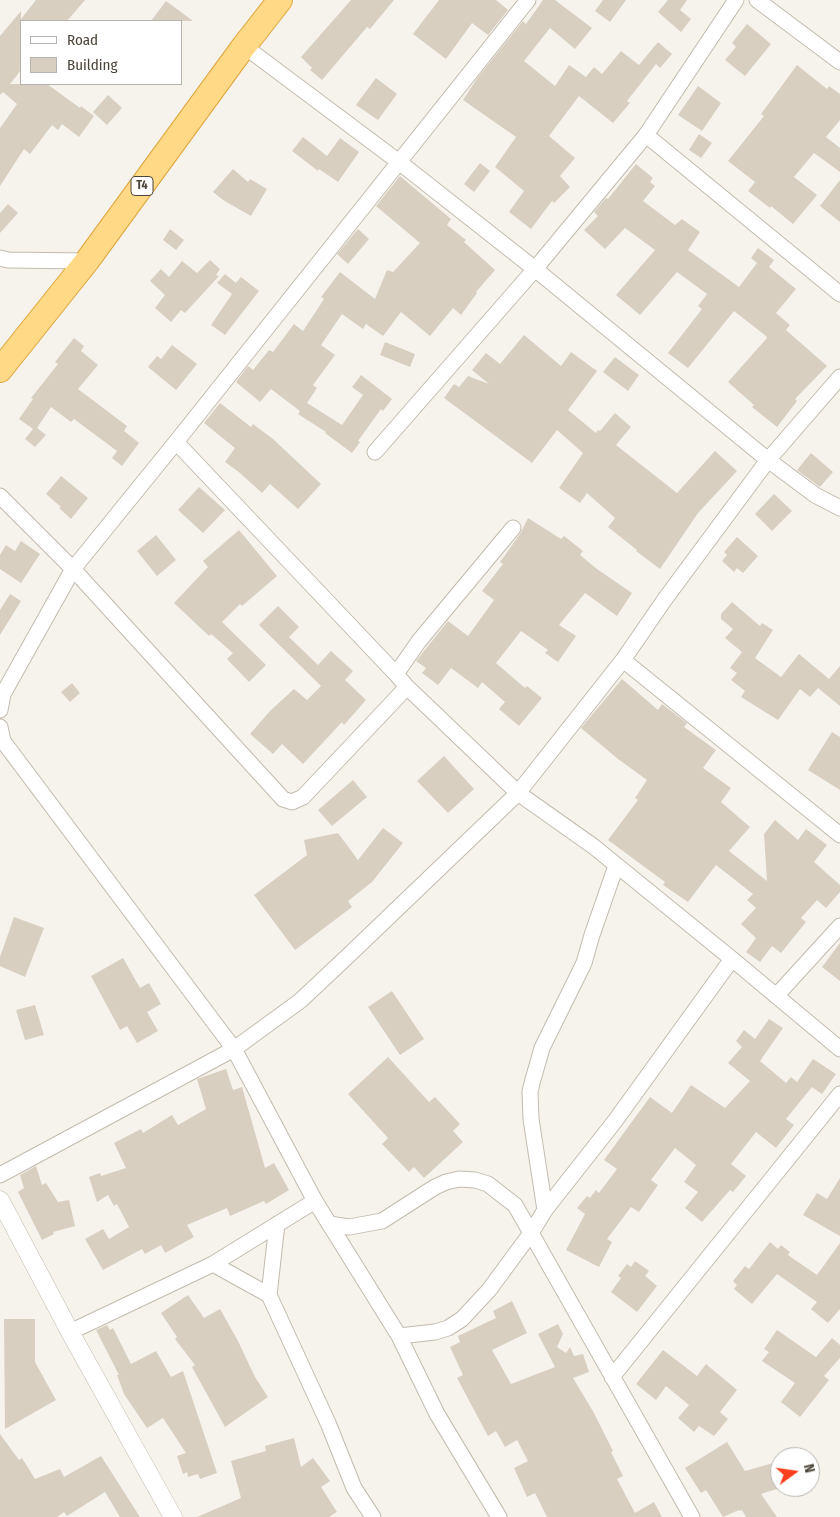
<!DOCTYPE html>
<style>
body{margin:0}
#map{position:relative;width:840px;height:1517px;overflow:hidden;background:#f6f3ec;font-family:"Fira Sans Condensed",sans-serif}
canvas{display:block}
.legend{position:absolute;left:20px;top:20px;width:162px;height:65px;box-sizing:border-box;background:#fff;border:1px solid #b7b4b0;margin:0;padding:6px 9px;list-style:none;font-size:15px;color:#4b4439}
.legend li{display:flex;align-items:center;gap:10px;height:25px}
.legend b{width:25px;border:1px solid #b7b4b0}
.north{position:absolute;left:770px;top:1447px;width:50px;height:50px;box-sizing:border-box;background:#fff;border:1px solid #b7b4b0;border-radius:50%;rotate:76deg;font-size:14px;font-weight:700;line-height:20px;text-align:center;color:#4b4439}
.north::after{content:'';display:block;margin:auto;width:18px;height:22px;background:#fc3f1d;clip-path:polygon(50% 0,100% 100%,50% 72%,0 100%)}
</style>
<div id="map">
<canvas width="840" height="1517"></canvas>
<ul class="legend">
<li><b style="height:6px;background:#fff"></b>Road</li>
<li><b style="height:14px;background:#d8cfc1"></b>Building</li>
</ul>
<div class="north">N</div>
</div>
<script>
const ctx = document.querySelector('canvas').getContext('2d');
ctx.lineJoin = 'round';
function fillPath(path, color) { ctx.fillStyle = color; ctx.fill(path, 'evenodd'); }
const poly = rows => new Path2D(rows.map(r => 'M' + r).join(''));
function stroke(path, color, width, dash) { ctx.strokeStyle = color; ctx.lineWidth = width; ctx.lineCap = dash ? 'butt' : 'round'; ctx.setLineDash(dash || []); ctx.stroke(path); }
function write(font, color, halo, rows, align = 'center') {
  ctx.font = font + ' "Fira Sans Condensed",sans-serif'; ctx.lineWidth = 4; ctx.setLineDash([]); ctx.textBaseline = 'middle'; ctx.strokeStyle = halo; ctx.fillStyle = color; for (const [text, x, y, turn = 0] of rows) {
    ctx.save(); ctx.translate(x, y); ctx.rotate((+turn || 0) * Math.PI / 180); ctx.textAlign = isNaN(turn) ? turn : align; if (halo) ctx.strokeText(text, 0, 0); ctx.fillText(text, 0, 0); ctx.restore();
  }
}
fillPath(poly([
 [36,0,85,0,67,21,21,21,21,70,10,84,47,84,80,108,81,106,94,116,79,137,62,124,58,130,52,125,30,154,24,149,0,186,0,128,17,104,3,92,0,95,0,36,21,11,21,19],
 [351,0,394,0,370,29,367,27,322,80,310,70,312,68,301,57],
 [439,0,496,0,508,10,488,35,472,23,446,59,413,34],
 [543,0,555,0,592,28,575,49,550,28,524,61,555,86,569,65,586,77,594,67,602,74,621,51,639,65,658,42,672,54,660,68,656,64,627,101,630,103,613,123,579,96,549,136,575,158,560,176,570,187,554,203,552,201,531,229,509,212,524,191,495,167,516,137,463,100,478,77,523,21,526,24],
 [603,0,626,0,610,22,595,11],
 [668,0,687,0,680,10,691,19,681,32,658,12],
 [166,1,193,21,151,21],
 [747,24,771,44,745,76,725,60,736,47,732,43],
 [797,65,827,89,829,86,840,94,840,120,826,137,840,148,840,172,814,153,794,177,817,195,793,224,771,206,770,208,748,191,755,182,728,161,764,116,761,114],
 [376,78,397,94,378,120,356,105],
 [698,86,721,103,702,131,678,115],
 [108,95,122,108,107,125,93,112],
 [699,134,712,143,701,158,689,150],
 [303,137,327,156,340,138,359,152,338,182,319,169,318,171,292,151],
 [480,163,490,171,474,192,464,184],
 [636,164,653,178,650,182,655,186,643,201,675,225,682,219,700,232,688,250,739,287,757,263,751,258,758,248,774,260,769,267,796,289,776,313,790,325,786,330,827,366,795,399,797,401,777,427,752,407,754,405,728,382,767,338,766,336,734,311,688,368,668,353,702,309,698,306,707,294,677,272,640,315,616,295,655,250,625,228,605,249,584,230,598,216,594,212,606,198,608,199],
 [233,169,248,182,250,179,267,189,251,216,223,200,213,192],
 [400,176,451,219,447,225,466,240,464,242,495,270,476,292,477,293,461,315,453,308,430,336,401,312,383,336,366,324,363,329,342,314,321,345,335,355,313,385,317,388,307,403,342,425,363,395,352,387,361,375,392,399,383,411,381,409,358,441,360,442,352,453,325,433,326,432,298,414,300,411,271,389,260,402,236,382,248,366,253,370,269,350,273,352,294,324,303,331,324,299,321,297,340,272,375,299,387,270,393,272,420,243,376,206],
 [840,180,840,222,820,206],
 [8,204,18,213,0,233,0,213],
 [170,229,184,240,176,250,163,240],
 [358,229,369,239,348,264,337,254],
 [210,260,220,269,216,275,219,276,185,313,181,310,171,322,155,308,165,295,150,281,161,269,169,277,182,261,197,273],
 [225,274,236,283,241,277,259,291,225,335,211,325,232,294,217,283],
 [524,335,561,366,571,352,597,371,568,410,596,433,598,430,600,431,615,413,631,427,616,445,677,493,715,451,737,471,698,513,660,569,636,551,637,550,608,527,615,518,587,493,580,503,559,488,583,453,557,430,532,463,444,398,454,384,459,387,468,376,489,384,472,370,486,353,500,364],
 [74,338,84,346,81,351,98,365,78,389,127,426,124,431,139,443,122,466,112,458,117,451,74,419,71,422,51,407,37,428,46,435,35,447,25,439,33,429,19,419,33,399,31,398,58,364,55,362],
 [385,342,415,354,410,367,380,355],
 [172,345,197,364,176,390,148,367,157,356,161,359],
 [615,357,639,375,628,391,603,372],
 [220,403,251,427,253,424,273,439,321,484,298,509,270,484,262,493,240,473,225,462,235,448,204,423],
 [811,453,833,472,820,487,797,470],
 [61,476,88,498,71,519,59,508,61,507,46,494],
 [199,487,225,510,203,533,178,510],
 [774,494,792,511,772,531,755,514],
 [528,518,561,539,564,536,583,551,580,555,597,569,632,593,617,616,585,593,559,625,576,636,558,662,545,653,548,650,521,631,496,663,525,688,527,686,542,698,519,726,499,709,505,702,482,682,478,688,451,668,438,685,422,673,426,668,416,661,448,621,468,636,494,600,482,591,503,564,500,562,520,534],
 [239,530,277,576,242,606,240,604,222,622,266,665,249,682,227,659,233,653,211,634,209,636,174,603,208,567,203,561],
 [156,535,176,560,157,576,137,551],
 [737,537,758,556,743,573,737,568,734,572,722,561,727,555,724,552],
 [21,541,40,554,21,583,0,569,0,555,6,545,15,551],
 [10,594,21,601,0,635,0,610],
 [732,602,760,626,762,623,773,630,755,658,781,677,799,654,829,679,840,666,840,706,818,688,810,697,800,689,778,720,741,697,745,691,731,680,737,673,730,668,742,652,725,638,733,629,721,619,721,614],
 [278,606,299,627,289,637,318,665,331,651,353,671,345,680,366,700,344,725,342,722,303,764,282,744,273,754,250,734,270,711,294,689,307,700,321,686,259,625],
 [622,679,658,710,662,704,687,723,684,727,716,750,703,768,731,788,721,802,750,827,729,851,767,881,764,834,775,820,798,840,806,829,827,845,814,862,840,885,840,892,826,908,817,900,801,918,806,922,781,953,772,946,760,962,746,952,756,938,741,924,756,908,747,900,753,894,716,865,688,902,663,885,665,882,608,840,638,800,635,798,647,780,618,759,581,728],
 [72,683,80,693,70,702,61,692],
 [832,732,840,737,840,790,808,770],
 [444,756,474,789,448,813,417,781],
 [353,780,367,797,332,826,318,810],
 [383,828,403,843,372,882,348,901,352,907,295,950,254,895,307,855,304,840,338,833,358,860],
 [14,917,44,928,25,977,0,966,0,957],
 [840,943,840,981,822,967],
 [123,958,140,988,149,983,161,1004,147,1012,158,1031,137,1043,127,1026,120,1030,91,976],
 [392,991,424,1039,400,1055,368,1007],
 [35,1005,44,1035,25,1040,16,1010],
 [769,1019,783,1028,760,1061,786,1083,791,1077,797,1082,813,1059,836,1074,822,1094,812,1087,786,1119,794,1125,776,1148,756,1132,731,1164,746,1176,733,1192,730,1190,702,1222,685,1208,698,1192,684,1182,696,1165,675,1148,651,1180,658,1185,639,1212,631,1207,607,1239,612,1242,599,1267,566,1250,585,1214,577,1208,587,1196,590,1198,596,1190,599,1193,617,1169,604,1160,650,1097,672,1113,691,1085,725,1108,750,1081,728,1063,742,1047,736,1041,744,1030,755,1039],
 [388,1057,429,1102,435,1097,460,1124,453,1131,463,1142,424,1178,414,1167,409,1172,382,1144,388,1138,348,1094],
 [226,1069,233,1090,242,1087,265,1168,274,1163,289,1190,266,1204,264,1201,230,1216,227,1208,187,1225,194,1237,165,1253,161,1245,145,1254,142,1249,103,1270,85,1239,103,1229,109,1239,129,1227,117,1204,114,1206,108,1195,97,1202,89,1177,100,1173,101,1176,126,1168,114,1143,141,1129,143,1133,172,1115,178,1125,206,1109,197,1079],
 [36,1166,42,1185,46,1183,58,1202,69,1200,75,1226,53,1232,54,1234,42,1240,18,1192,24,1188,20,1175],
 [840,1178,840,1236,803,1215,817,1193,827,1199],
 [770,1242,778,1249,781,1245,790,1252,788,1255,817,1275,840,1243,840,1309,828,1323,811,1309,817,1302,777,1274,752,1304,734,1289,737,1285,733,1281,745,1266,749,1269],
 [635,1261,649,1271,645,1276,657,1286,637,1312,611,1292,621,1278,618,1276,627,1264,631,1267],
 [188,1295,204,1318,220,1309,238,1341,255,1377,268,1397,225,1427,192,1367,195,1365,175,1339,177,1337,161,1313],
 [512,1301,527,1333,492,1350,511,1384,555,1367,538,1334,558,1324,563,1334,557,1347,566,1353,570,1347,574,1356,583,1354,589,1372,573,1378,594,1413,613,1451,611,1452,623,1476,617,1479,635,1513,654,1502,662,1517,547,1517,535,1493,527,1497,514,1468,528,1461,517,1440,505,1447,496,1431,488,1436,457,1378,463,1375,450,1347,460,1342,458,1336,496,1318,493,1311],
 [4,1319,35,1319,35,1362,56,1400,5,1429],
 [107,1325,110,1330,113,1328,131,1364,156,1351,171,1377,183,1371,217,1473,200,1479,198,1474,188,1477,187,1472,183,1474,177,1456,186,1453,163,1418,147,1428,124,1394,117,1375,119,1375,96,1330],
 [777,1330,816,1357,832,1338,840,1345,840,1358,824,1376,829,1380,800,1417,781,1402,795,1383,762,1361,769,1352,764,1349],
 [663,1350,697,1376,706,1364,737,1390,720,1412,728,1419,714,1436,699,1426,694,1432,678,1418,689,1405,666,1386,656,1400,636,1384],
 [0,1434,19,1460,22,1458,35,1479,60,1469,64,1477,101,1456,140,1517,120,1517,105,1492,67,1516,64,1512,57,1517,0,1517],
 [294,1438,301,1467,313,1458,330,1481,321,1487,337,1512,329,1517,197,1517,241,1498,231,1461,266,1451,265,1446],
 [727,1442,745,1471,780,1461,780,1474,776,1475,780,1488,761,1494,777,1517,746,1517,742,1510,740,1511,739,1510,723,1517,706,1490,701,1493,685,1468]
]), '#d8cfc1');
const minor = poly([
 [757,0,840,62],
 [244,46,399,162,535,269,768,460,815,495,840,508],
 [646,135,840,294],
 [0,258,8,260,87,261],
 [176,442,396,674,407,687,518,793,593,846,732,959,840,1049],
 [375,452,535,269,646,135,736,0],
 [0,496,73,569,283,799,292,802,303,797,407,687],
 [623,660,840,835],
 [396,674,419,641,513,528],
 [0,710,3,694,73,569,176,442,528,0],
 [0,727,3,741,234,1049,315,1201,399,1336,437,1414,499,1517],
 [776,996,840,926],
 [0,1175,234,1049,300,1001,350,954,518,793,623,660,665,599,768,460,840,377],
 [545,1210,531,1119,530,1092,532,1083,542,1048,584,963,592,935,616,866],
 [329,1224,349,1227,382,1221,435,1187,446,1182,459,1179,475,1180,488,1184,502,1195,515,1205,531,1233,692,1517],
 [213,1264,269,1295,328,1423,354,1488,373,1517],
 [269,1295,277,1224],
 [70,1332,213,1264,315,1201],
 [399,1336,435,1332,448,1328,462,1319,489,1290,531,1233,545,1210,615,1121,732,959],
 [612,1377,840,1094]
]);
const tertiary = poly([
 [0,1200,70,1332,173,1517]
]);
const trunk = poly([
 [0,370,87,261,244,46,280,0]
]);
stroke(minor, '#c2bbae', 17);
stroke(tertiary, '#c2bbae', 19);
stroke(trunk, '#e0a43c', 26);
stroke(minor, '#fff', 15);
stroke(tertiary, '#fff', 18);
stroke(trunk, '#ffd985', 24);
for (const [x, y, w] of [
 [142,186,22]
]) { const box = new Path2D(); box.roundRect(x - w / 2, y - 9.5, w, 19, 4); ctx.fillStyle = '#fff'; ctx.fill(box); stroke(box, '#4b4439', 1); }
write('bold 12px', '#4b4439', null, [
 ["T4",142,186]
]);
</script>
